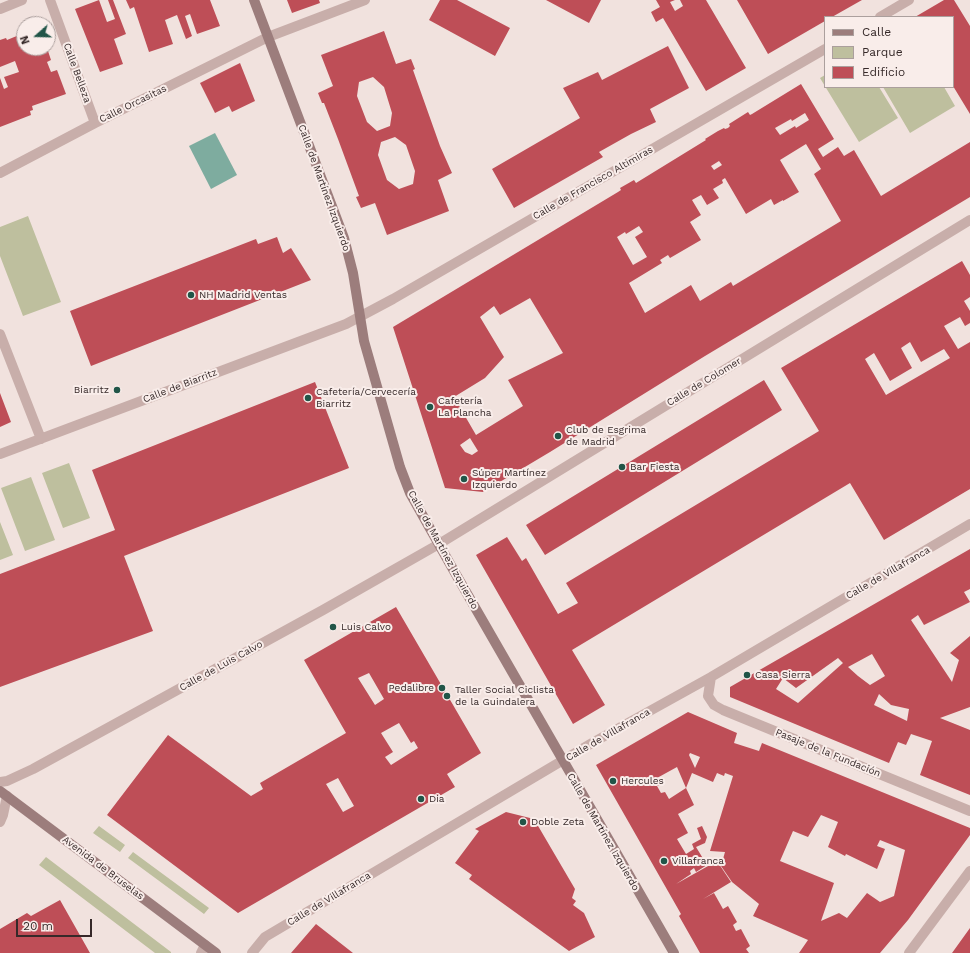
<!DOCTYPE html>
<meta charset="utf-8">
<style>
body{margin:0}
#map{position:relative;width:970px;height:953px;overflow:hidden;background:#f1e2de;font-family:"Work Sans",sans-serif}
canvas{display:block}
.legend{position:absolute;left:824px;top:16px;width:130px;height:72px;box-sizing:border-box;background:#f9edea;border:1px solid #ab9f9d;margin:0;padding:5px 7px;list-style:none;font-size:12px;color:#362929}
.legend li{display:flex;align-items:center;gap:8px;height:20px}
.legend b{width:20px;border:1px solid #ab9f9d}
.north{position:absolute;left:16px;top:16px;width:40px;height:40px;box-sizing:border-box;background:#f9edea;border:1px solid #ab9f9d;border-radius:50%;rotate:250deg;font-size:11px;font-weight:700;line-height:16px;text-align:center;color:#362929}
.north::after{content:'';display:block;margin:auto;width:14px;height:18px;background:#215548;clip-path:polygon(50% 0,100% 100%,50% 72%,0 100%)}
.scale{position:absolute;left:16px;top:919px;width:76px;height:18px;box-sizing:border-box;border:2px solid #362929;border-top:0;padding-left:5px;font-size:12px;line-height:14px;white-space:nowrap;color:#362929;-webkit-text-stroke:3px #f9edea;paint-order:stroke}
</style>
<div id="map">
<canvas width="970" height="953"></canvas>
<ul class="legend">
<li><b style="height:5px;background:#9c7d7c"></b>Calle</li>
<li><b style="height:11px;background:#bebf9e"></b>Parque</li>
<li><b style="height:11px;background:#be4e57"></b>Edificio</li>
</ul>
<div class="north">N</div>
<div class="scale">20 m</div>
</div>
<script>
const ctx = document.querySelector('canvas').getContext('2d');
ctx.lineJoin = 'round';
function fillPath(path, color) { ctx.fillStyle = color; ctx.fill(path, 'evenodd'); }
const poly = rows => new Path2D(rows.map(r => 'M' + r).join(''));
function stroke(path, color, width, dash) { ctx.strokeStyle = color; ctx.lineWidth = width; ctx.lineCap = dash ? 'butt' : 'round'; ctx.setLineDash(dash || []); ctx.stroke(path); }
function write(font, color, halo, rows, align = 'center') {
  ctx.font = font + ' "Work Sans",sans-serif'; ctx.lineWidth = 4; ctx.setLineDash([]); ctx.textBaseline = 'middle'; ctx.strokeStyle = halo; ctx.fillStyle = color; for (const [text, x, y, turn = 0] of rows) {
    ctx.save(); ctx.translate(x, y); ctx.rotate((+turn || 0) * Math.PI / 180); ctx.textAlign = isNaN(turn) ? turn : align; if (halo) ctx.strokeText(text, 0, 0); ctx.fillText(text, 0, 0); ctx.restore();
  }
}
fillPath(poly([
 [825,75,825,87,879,87,898,118,859,142,820,78],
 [883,87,944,87,955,106,910,133],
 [28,216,61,302,23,316,0,256,0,227],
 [69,463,90,518,63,528,42,473],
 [31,477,55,540,25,551,1,488],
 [0,522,13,555,0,560],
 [99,826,125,845,120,852,93,833],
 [133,852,209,908,204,914,128,858],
 [46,857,171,952,171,953,155,953,39,865]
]), '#bebf9e');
fillPath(poly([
 [215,133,237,175,211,189,189,146]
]), '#7eac9f');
fillPath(poly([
 [99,0,107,22,115,19,108,0,113,0,126,34,114,39,123,64,100,72,75,9],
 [126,0,210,0,220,26,197,34,190,14,185,16,192,36,186,39,177,15,165,20,173,44,149,52,134,7,130,9],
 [287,0,319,0,320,3,292,13],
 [440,0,457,0,510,28,495,56,429,20],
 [546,0,601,0,589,23],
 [656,0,675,0,670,2,675,11,683,6,680,0,706,0,746,68,706,91,663,18,656,22,651,12,660,7],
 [737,0,862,0,832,17,825,17,825,21,768,54],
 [944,0,954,0,970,26,970,114,953,86,953,17,915,17],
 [384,31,396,64,411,59,415,69,413,70,440,146,452,173,438,180,449,211,387,235,375,203,361,208,356,197,359,196,338,139,324,103,322,103,318,93,333,86,321,55],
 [373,77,384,87,392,113,390,126,377,131,367,122,357,96,359,82],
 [395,137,406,145,415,171,413,184,399,189,387,180,378,155,381,142],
 [24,33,24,48,47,48,51,60,47,62,51,72,57,70,66,94,32,106,33,110,30,111,31,115,0,127,0,78,4,89,8,87,4,77,19,72,15,61,0,67,0,40,6,38,7,40],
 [668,46,689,88,650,109,656,122,631,134,599,152,603,157,514,208,492,169,580,118,563,88,598,72,602,80],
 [240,63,255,101,232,112,229,106,215,113,200,83],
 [801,84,834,139,818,149,823,157,838,147,844,156,854,150,881,196,970,142,970,197,705,356,550,452,483,492,445,488,393,327,618,192,621,190,620,188,634,180,636,183,706,140,705,139,718,131,724,128,725,129,728,128,730,126,729,124,748,112,750,115,752,114],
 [805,113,809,120,796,128,795,126,780,135,775,128,791,119,792,121],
 [806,144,821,169,814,174,841,221,733,286,731,282,700,301,691,285,645,313,629,283,662,263,660,260,668,255,670,258,701,240,690,222,701,215,692,200,701,195,707,205,719,198,713,189,723,183,722,180,725,178,746,214,771,199,774,205,783,200,783,201,799,192,780,160],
 [719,161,722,165,714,170,711,166],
 [639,226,643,232,635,237,647,257,633,265,617,237,625,232,626,234],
 [530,298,563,353,508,380,523,406,476,435,454,397,485,378,504,357,480,317,494,306,500,315],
 [470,438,478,451,472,455,465,452,460,445],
 [277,237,283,253,291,248,311,280,91,366,70,311,256,239,258,244],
 [962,261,970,275,970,297,964,301,970,311,970,323,965,326,960,317,944,326,958,349,970,342,970,489,884,540,850,483,572,650,605,705,573,724,476,555,507,537,522,561,526,558,558,614,578,603,566,583,819,431,781,368],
 [910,342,921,362,944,349,950,358,886,395,865,359,874,353,890,381,912,368,901,348],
 [764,380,782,410,545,555,526,525],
 [315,382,349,468,124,556,153,631,0,687,0,574,115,530,92,470],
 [0,393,11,422,0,427],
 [970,549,970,589,964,592,970,602,924,625,918,615,911,620,952,682,959,660,950,653,970,636,970,707,940,718,970,730,970,795,920,775,932,741,911,734,906,745,898,742,889,763,730,697,730,687],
 [872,654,885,676,870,685,858,676,848,667],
 [838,658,843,663,798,703,776,689,783,678,796,688],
 [879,694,891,705,909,709,907,721,874,705],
 [396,607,481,753,447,774,455,787,238,913,107,815,168,735,251,796,263,789,260,783,346,733,304,660],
 [369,673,384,699,375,705,358,678],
 [399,723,411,743,414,741,418,748,391,765,385,757,393,752,381,733],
 [338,778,354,806,343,812,326,784],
 [688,712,737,733,734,743,759,751,762,743,970,828,970,835,908,920,880,953,799,953,808,940,753,916,759,904,732,882,721,866,725,852,710,851,733,776,725,773,724,776,717,773,713,782,692,773,686,788,677,767,657,778,660,785,657,786,661,793,665,792,669,799,686,788,694,805,678,814,688,833,677,839,686,854,694,849,692,844,701,839,697,828,702,826,707,837,705,843,696,847,707,865,696,872,694,868,690,871,691,874,676,884,717,861,731,882,703,899,714,893,723,909,728,906,737,922,733,925,736,931,741,929,750,946,746,949,749,953,700,953,679,916,681,914,596,765],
 [690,753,700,757,695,768,689,755],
 [821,815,838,822,828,847,845,856,846,854,877,869,885,849,877,846,880,840,905,850,894,896,880,902,867,893,847,918,839,913,821,921,834,883,780,861,793,831,808,837],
 [506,812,534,819,575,889,572,898,576,901,573,905,584,913,595,937,569,951,469,879,472,875,455,863,479,831,475,829],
 [60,900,90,953,0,953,0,929,27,913,31,916],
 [316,924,353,953,291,953],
 [970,928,970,953,952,953]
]), '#be4e57');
stroke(poly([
 [50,0,95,123],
 [0,9,22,0],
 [880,17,909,0],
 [0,173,95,123,268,37,365,0],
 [0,334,41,439],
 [0,454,346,324,393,299,825,49],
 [711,677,708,696,714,705,723,710,970,811],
 [0,782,7,781,33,769,323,610,439,544,970,220],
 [0,822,3,815,7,796],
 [201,953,205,945],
 [252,953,265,937,592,743,711,677,970,524],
 [909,953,970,871]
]), '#c8aeaa', 10);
stroke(poly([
 [254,0,344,238,353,273,364,341,400,467,410,493,454,571,674,953],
 [0,791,216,953]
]), '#9c7d7c', 10);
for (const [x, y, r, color] of [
 [191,295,4,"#215548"],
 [117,390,4,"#215548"],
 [308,398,4,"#215548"],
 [430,407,4,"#215548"],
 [558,436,4,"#215548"],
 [622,467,4,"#215548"],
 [464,479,4,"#215548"],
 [333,627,4,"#215548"],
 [747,675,4,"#215548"],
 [442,688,4,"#215548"],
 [447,696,4,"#215548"],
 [613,781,4,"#215548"],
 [421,799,4,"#215548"],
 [523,822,4,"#215548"],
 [664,861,4,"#215548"]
]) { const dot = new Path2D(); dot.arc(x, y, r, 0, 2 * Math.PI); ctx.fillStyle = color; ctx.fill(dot); stroke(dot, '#f9edea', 1.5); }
write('10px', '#362929', '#f9edea', [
 ["Calle Belleza",77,73,70],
 ["Calle Orcasitas",133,104,-26],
 ["Calle de Francisco Altimiras",593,183,-30],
 ["Calle de Martínez Izquierdo",324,188,70],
 ["Calle de Colomer",704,382,-31],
 ["Calle de Biarritz",180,386,-21],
 ["Calle de Martínez Izquierdo",443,550,61],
 ["Calle de Villafranca",888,573,-30],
 ["Calle de Luis Calvo",221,666,-29],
 ["Calle de Villafranca",608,735,-30],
 ["Pasaje de la Fundación",828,753,22],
 ["Calle de Martínez Izquierdo",603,832,60],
 ["Avenida de Bruselas",103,868,37],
 ["Calle de Villafranca",329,899,-31]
]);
write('10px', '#362929', '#f9edea', [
 ["NH Madrid Ventas",199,295],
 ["Biarritz",109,390,"right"],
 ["Cafetería/Cervecería",316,392],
 ["Biarritz",316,404],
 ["Cafetería",438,401],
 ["La Plancha",438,413],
 ["Club de Esgrima",566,430],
 ["de Madrid",566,442],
 ["Bar Fiesta",630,467],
 ["Súper Martínez",472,473],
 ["Izquierdo",472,485],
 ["Luis Calvo",341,627],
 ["Casa Sierra",755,675],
 ["Pedalibre",434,688,"right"],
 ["Taller Social Ciclista",455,690],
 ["de la Guindalera",455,702],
 ["Hercules",621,781],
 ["Dia",429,799],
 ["Doble Zeta",531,822],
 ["Villafranca",672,861]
], 'left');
</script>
